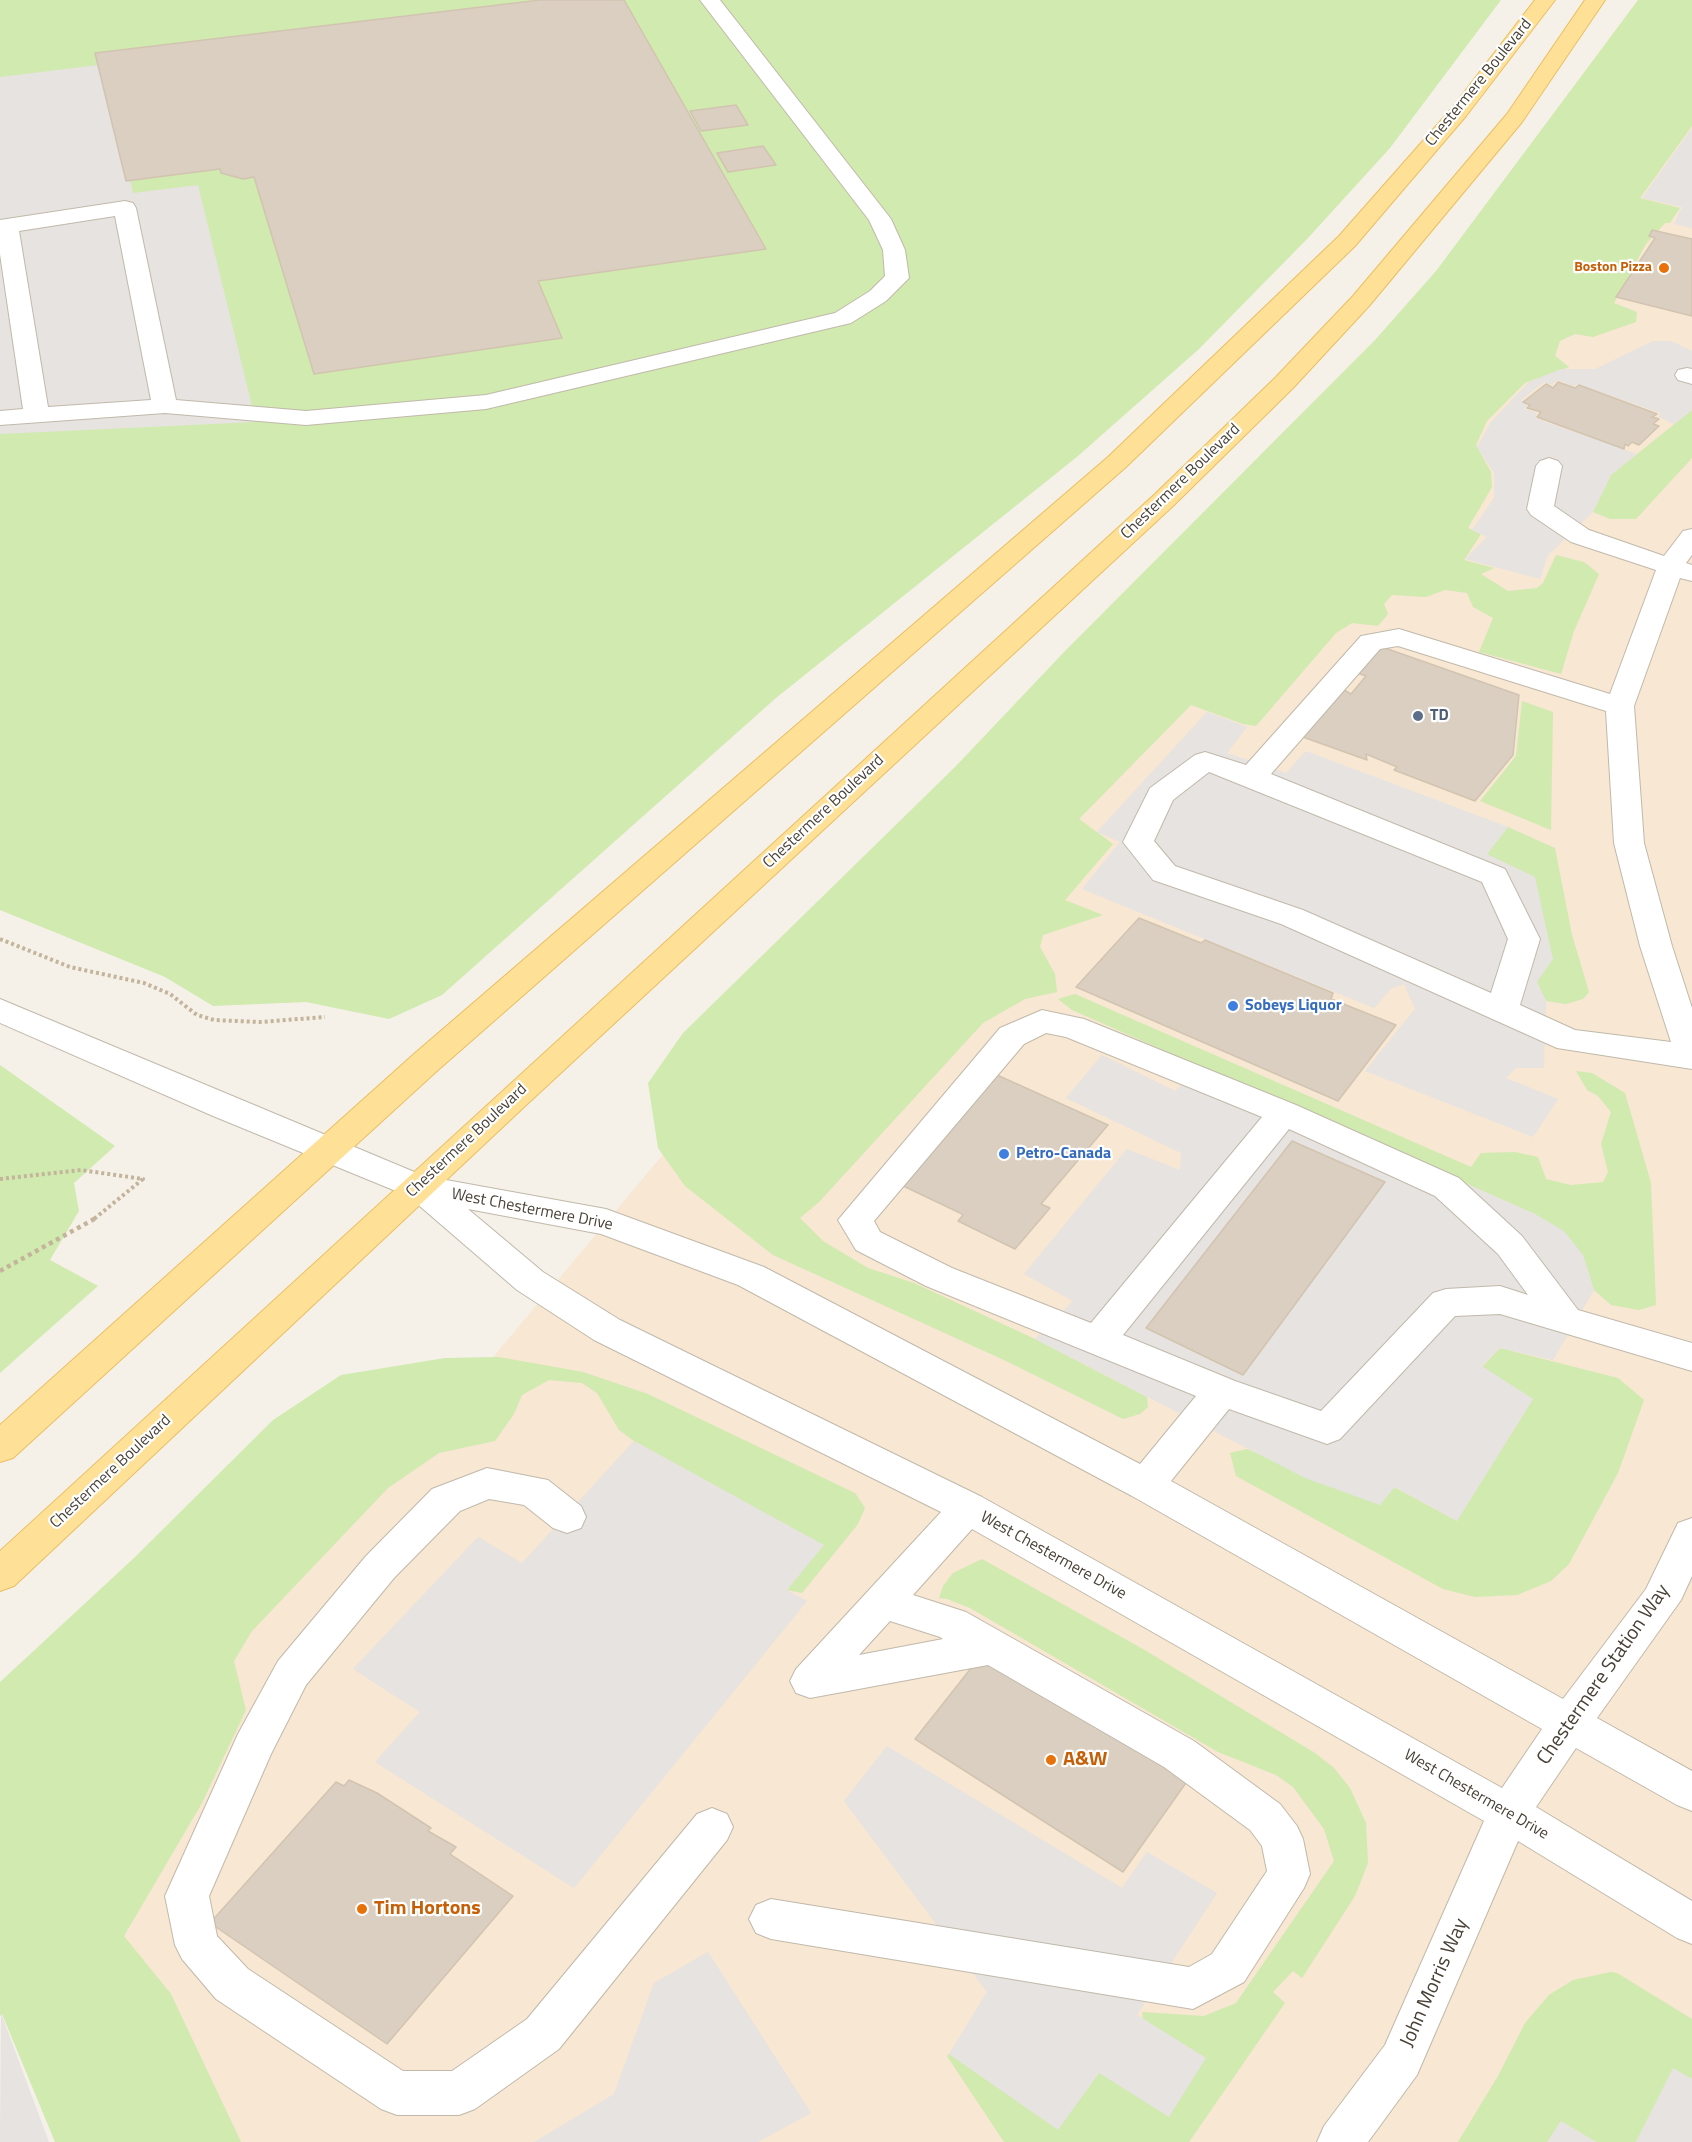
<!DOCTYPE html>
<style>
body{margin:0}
canvas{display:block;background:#f5f1e8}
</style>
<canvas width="1692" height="2142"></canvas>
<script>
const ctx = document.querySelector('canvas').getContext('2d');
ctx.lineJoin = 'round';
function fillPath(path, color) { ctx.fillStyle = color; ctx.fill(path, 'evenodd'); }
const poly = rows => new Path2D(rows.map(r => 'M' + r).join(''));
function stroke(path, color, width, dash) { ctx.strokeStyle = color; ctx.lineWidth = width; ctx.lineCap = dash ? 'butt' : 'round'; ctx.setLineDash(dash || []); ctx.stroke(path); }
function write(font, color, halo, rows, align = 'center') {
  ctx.font = font + ' "Titillium Web",sans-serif'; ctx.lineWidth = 4.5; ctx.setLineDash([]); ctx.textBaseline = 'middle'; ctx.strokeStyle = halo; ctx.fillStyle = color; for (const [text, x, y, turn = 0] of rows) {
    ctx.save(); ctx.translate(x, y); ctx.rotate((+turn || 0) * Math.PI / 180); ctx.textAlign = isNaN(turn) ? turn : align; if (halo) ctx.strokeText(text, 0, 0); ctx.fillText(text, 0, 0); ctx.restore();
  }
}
fillPath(poly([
 [1692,29,1692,2142,163,2142,32,1854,436,1425,713,1095]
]), '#f7e7d3');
fillPath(poly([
 [0,0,1501,0,1390,148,1308,238,1199,349,1078,456,776,698,442,995,389,1019,306,1002,213,1006,165,977,0,910],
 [1638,0,1692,0,1692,126,1640,198,1680,208,1670,223,1665,223,1646,244,1614,303,1637,312,1636,322,1593,337,1575,334,1560,341,1555,356,1569,367,1525,383,1487,421,1476,445,1491,472,1492,487,1468,528,1481,534,1464,560,1494,568,1481,574,1508,591,1537,588,1543,583,1556,555,1584,562,1599,574,1574,631,1561,674,1479,652,1493,618,1473,607,1467,593,1445,590,1426,597,1392,595,1384,604,1388,614,1378,626,1352,623,1336,633,1256,726,1243,724,1191,705,1079,819,1113,844,1065,900,1103,915,1043,935,1040,947,1055,974,1057,992,1025,999,983,1023,819,1202,800,1218,823,1241,868,1268,914,1283,1035,1339,1147,1397,1148,1407,1140,1414,1123,1419,1004,1360,773,1255,685,1186,658,1148,648,1083,683,1033,956,766,1065,651,1375,340,1436,271],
 [1692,410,1692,458,1636,519,1610,519,1593,512,1611,475],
 [1522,701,1553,712,1551,830,1480,801,1516,756],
 [1508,827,1555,848,1572,935,1589,992,1583,999,1566,1004,1546,1001,1537,982,1487,854],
 [1075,994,1471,1167,1481,1153,1515,1152,1538,1157,1546,1179,1571,1185,1603,1182,1608,1172,1601,1144,1611,1112,1598,1096,1587,1090,1576,1071,1592,1073,1625,1093,1651,1183,1656,1305,1639,1310,1611,1305,1594,1290,1583,1255,1535,1214,1072,1010,1058,999],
 [0,1065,115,1146,74,1183,79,1211,50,1260,98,1286,0,1373],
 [1500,1348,1618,1378,1644,1400,1618,1473,1569,1564,1551,1581,1517,1595,1475,1597,1443,1589,1236,1476,1230,1453,1247,1449,1380,1505,1394,1487,1457,1521,1533,1399,1482,1367],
 [499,1357,583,1372,648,1394,855,1493,865,1508,858,1524,802,1593,787,1590,823,1545,634,1441,619,1430,597,1393,582,1383,549,1380,522,1395,514,1414,495,1441,439,1453,388,1488,252,1631,234,1661,246,1710,202,1803,124,1936,171,1994,241,2142,55,2142,2,2014,0,2016,0,1682,134,1558,273,1420,341,1375,445,1358],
 [982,1559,1143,1649,1315,1753,1334,1768,1350,1788,1366,1823,1368,1863,1355,1896,1302,1978,1293,1971,1273,1992,1285,2003,1189,2142,1004,2142,947,2056,949,2054,1058,2129,1099,2073,1206,2058,1143,2019,1142,2012,1204,2016,1236,2003,1334,1861,1324,1829,1293,1787,1276,1775,1218,1752,970,1608,947,1599,939,1598,943,1586,953,1573],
 [1611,1972,1617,1973,1692,2019,1692,2079,1673,2069,1636,2142,1596,2142,1561,2121,1547,2142,1458,2142,1498,2076,1525,2023,1549,1995,1573,1980]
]), '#d0eaaf');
fillPath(poly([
 [106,64,133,193,198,185,256,422,0,434,0,77],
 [1692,128,1692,228,1674,224,1682,207,1642,198],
 [1653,341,1671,341,1692,351,1692,410,1674,424,1659,417,1660,413,1578,384,1573,386,1557,380,1552,385,1544,382,1521,400,1527,405,1524,409,1537,413,1535,418,1637,454,1611,475,1593,512,1548,555,1540,579,1465,559,1487,537,1472,530,1494,498,1494,473,1477,447,1491,422,1529,382,1561,369,1595,369],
 [1207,712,1247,727,1227,753,1286,773,1306,751,1508,827,1487,854,1535,877,1553,959,1537,982,1546,1001,1544,1068,1516,1068,1506,1078,1558,1099,1533,1137,1365,1071,1415,1009,1404,984,1391,989,1374,1008,1082,889,1120,842,1097,832],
 [1102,1055,1175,1091,1202,1067,1535,1214,1564,1231,1583,1255,1594,1290,1553,1360,1500,1348,1482,1366,1533,1399,1457,1521,1395,1487,1380,1505,1305,1478,1035,1339,1073,1301,1024,1274,1127,1149,1180,1170,1181,1153,1066,1098],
 [634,1441,824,1545,787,1590,807,1601,574,1888,375,1762,420,1712,353,1669,478,1537,522,1563],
 [887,1746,1122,1888,1147,1852,1217,1893,1137,2015,1206,2058,1169,2117,1099,2073,1058,2130,949,2054,987,1992,844,1801],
 [708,1952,811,2113,758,2142,534,2142,614,2094,654,1983],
 [1,2013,49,2142,0,2142],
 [1673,2068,1692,2079,1692,2142,1636,2142],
 [1561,2121,1596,2142,1547,2142]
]), '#e6e3e0');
const building = poly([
 [540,0,624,0,766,249,538,281,562,338,314,374,254,177,243,179,221,173,220,169,126,181,95,53,540,0],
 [736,105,748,125,701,131,690,111,736,105],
 [763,146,776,165,728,172,717,153,763,146],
 [1652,230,1692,239,1692,316,1616,297,1655,238,1649,236,1652,230],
 [1558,382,1575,388,1579,385,1657,414,1652,417,1659,419,1653,424,1659,426,1639,445,1632,442,1628,446,1625,444,1624,449,1537,417,1541,412,1527,408,1530,405,1523,402,1546,384,1553,388,1558,382],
 [1382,647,1519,695,1513,755,1475,801,1394,770,1397,767,1366,754,1367,760,1300,736,1344,690,1351,694,1366,676,1357,673,1382,647],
 [1139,918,1201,943,1205,940,1333,993,1331,999,1396,1025,1338,1101,1076,987,1139,918],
 [997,1075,1108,1125,1041,1204,1050,1208,1015,1249,958,1221,963,1215,960,1213,897,1183,997,1075],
 [1292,1141,1385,1182,1243,1375,1146,1328,1292,1141],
 [983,1653,1188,1780,1123,1872,915,1739,983,1653],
 [349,1780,377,1793,431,1828,428,1831,456,1847,450,1854,513,1896,387,2044,210,1923,336,1782,344,1786,349,1780]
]);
fillPath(building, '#dacfc0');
stroke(building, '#d2c4b0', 1.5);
const minor = poly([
 [700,0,720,0,891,219,905,250,909,278,886,301,851,323,486,409,306,425,165,413,0,425,0,411,23,409,0,254,0,220,125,201,133,203,136,208,176,400,306,411,486,395,835,313,870,291,885,276,883,250,869,220,700,0],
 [115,216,151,400,48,407,19,231,115,216],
 [1687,368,1692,369,1692,384,1678,380,1675,375,1678,370,1687,368],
 [1549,458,1558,461,1562,466,1554,506,1589,530,1664,556,1683,531,1692,529,1692,555,1686,563,1692,565,1692,581,1680,578,1634,706,1644,843,1672,946,1692,1008,1692,1069,1557,1048,1281,924,1153,880,1123,842,1150,788,1195,755,1205,752,1246,765,1361,636,1399,629,1610,694,1656,570,1571,542,1531,515,1527,509,1536,466,1540,461,1549,458],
 [1398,646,1606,711,1614,843,1640,946,1671,1042,1575,1030,1520,1005,1540,939,1505,869,1271,774,1380,649,1398,646],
 [1209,772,1482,882,1508,939,1491,993,1303,910,1175,866,1154,841,1173,800,1209,772],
 [0,999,424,1176,606,1209,764,1267,1140,1464,1196,1396,926,1286,856,1250,838,1220,1000,1028,1042,1010,1084,1019,1296,1105,1459,1178,1522,1236,1578,1310,1692,1343,1692,1371,1500,1314,1455,1316,1340,1439,1327,1444,1229,1409,1171,1481,1563,1699,1646,1589,1678,1523,1692,1518,1692,1576,1681,1600,1597,1718,1692,1771,1692,1811,1677,1805,1576,1748,1536,1807,1692,1901,1692,1944,1677,1938,1518,1841,1417,2075,1368,2142,1317,2142,1324,2126,1385,2045,1484,1821,972,1529,913,1595,966,1612,1194,1741,1280,1804,1297,1826,1303,1839,1310,1874,1304,1888,1244,1982,1193,2009,771,1939,756,1933,749,1919,756,1905,771,1899,1189,1967,1212,1954,1267,1871,1262,1846,1250,1830,1164,1767,988,1665,810,1698,796,1693,790,1681,796,1669,941,1512,594,1340,517,1290,408,1196,213,1116,0,1023,0,999],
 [1046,1033,1066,1037,1262,1117,1091,1323,952,1268,880,1232,874,1221,1024,1044,1046,1033],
 [1289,1129,1435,1196,1498,1254,1528,1295,1500,1286,1446,1289,1433,1293,1321,1411,1235,1381,1123,1335,1289,1129],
 [468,1209,601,1234,738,1285,1132,1496,1542,1729,1502,1788,982,1497,620,1320,543,1272,468,1209],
 [890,1621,940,1637,943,1639,859,1655,890,1621],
 [487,1468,548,1480,581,1506,586,1517,581,1528,567,1533,553,1528,524,1505,489,1499,460,1511,394,1578,306,1685,271,1754,209,1896,217,1936,248,1969,403,2071,452,2071,527,2019,697,1814,712,1808,727,1814,733,1827,727,1840,559,2049,475,2109,459,2115,397,2115,381,2109,216,1999,182,1959,175,1945,165,1896,238,1734,278,1661,366,1556,432,1489,487,1468]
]);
const major = poly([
 [1535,0,1555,0,1466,116,1355,246,1126,467,438,1070,13,1458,0,1462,0,1425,414,1054,1108,457,1339,236,1452,108,1535,0],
 [1585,0,1605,0,1522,122,1369,306,1293,388,1173,506,524,1107,14,1586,0,1591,0,1551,1155,494,1275,378,1353,296,1507,114,1585,0]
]);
stroke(minor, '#c1b9aa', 2);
stroke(major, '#e9bf62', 2);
stroke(poly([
 [0,939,70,967,144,983,170,994,197,1015,214,1020,260,1022,325,1017],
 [0,1179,81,1170,143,1179,94,1219]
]), '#c3b49b', 4, [3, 3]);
stroke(poly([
 [0,1271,96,1218]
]), '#c3b49b', 4.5, [4, 4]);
fillPath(minor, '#fff');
fillPath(major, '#ffe097');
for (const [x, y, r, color] of [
 [1664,268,6,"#e8710a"],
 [1418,716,6,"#5c6f8a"],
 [1233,1006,6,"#3f7fe0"],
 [1004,1154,6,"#3f7fe0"],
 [1051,1760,6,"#e8710a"],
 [362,1909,6,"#e8710a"]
]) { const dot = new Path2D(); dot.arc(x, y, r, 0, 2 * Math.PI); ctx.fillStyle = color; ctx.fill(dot); stroke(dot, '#fff', 2); }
write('bold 14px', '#c56008', '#fff', [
 ["Boston Pizza",1652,268]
], 'right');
write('16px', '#484136', '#fff', [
 ["Chestermere Boulevard",1479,83,-51],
 ["Chestermere Boulevard",1181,482,-44],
 ["Chestermere Boulevard",824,812,-43],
 ["Chestermere Boulevard",467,1141,-43],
 ["West Chestermere Drive",532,1210,11],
 ["Chestermere Boulevard",111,1472,-43],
 ["West Chestermere Drive",1053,1556,29],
 ["West Chestermere Drive",1476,1795,30]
]);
write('bold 16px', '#4e5e75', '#fff', [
 ["TD",1430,716]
], 'left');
write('bold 16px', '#366cbe', '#fff', [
 ["Sobeys Liquor",1245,1006],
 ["Petro-Canada",1016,1154]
], 'left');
write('20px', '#484136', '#fff', [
 ["Chestermere Station Way",1604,1675,-55],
 ["John Morris Way",1435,1983,-66]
]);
write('bold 20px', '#c56008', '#fff', [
 ["A&W",1063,1760],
 ["Tim Hortons",374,1909]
], 'left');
</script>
